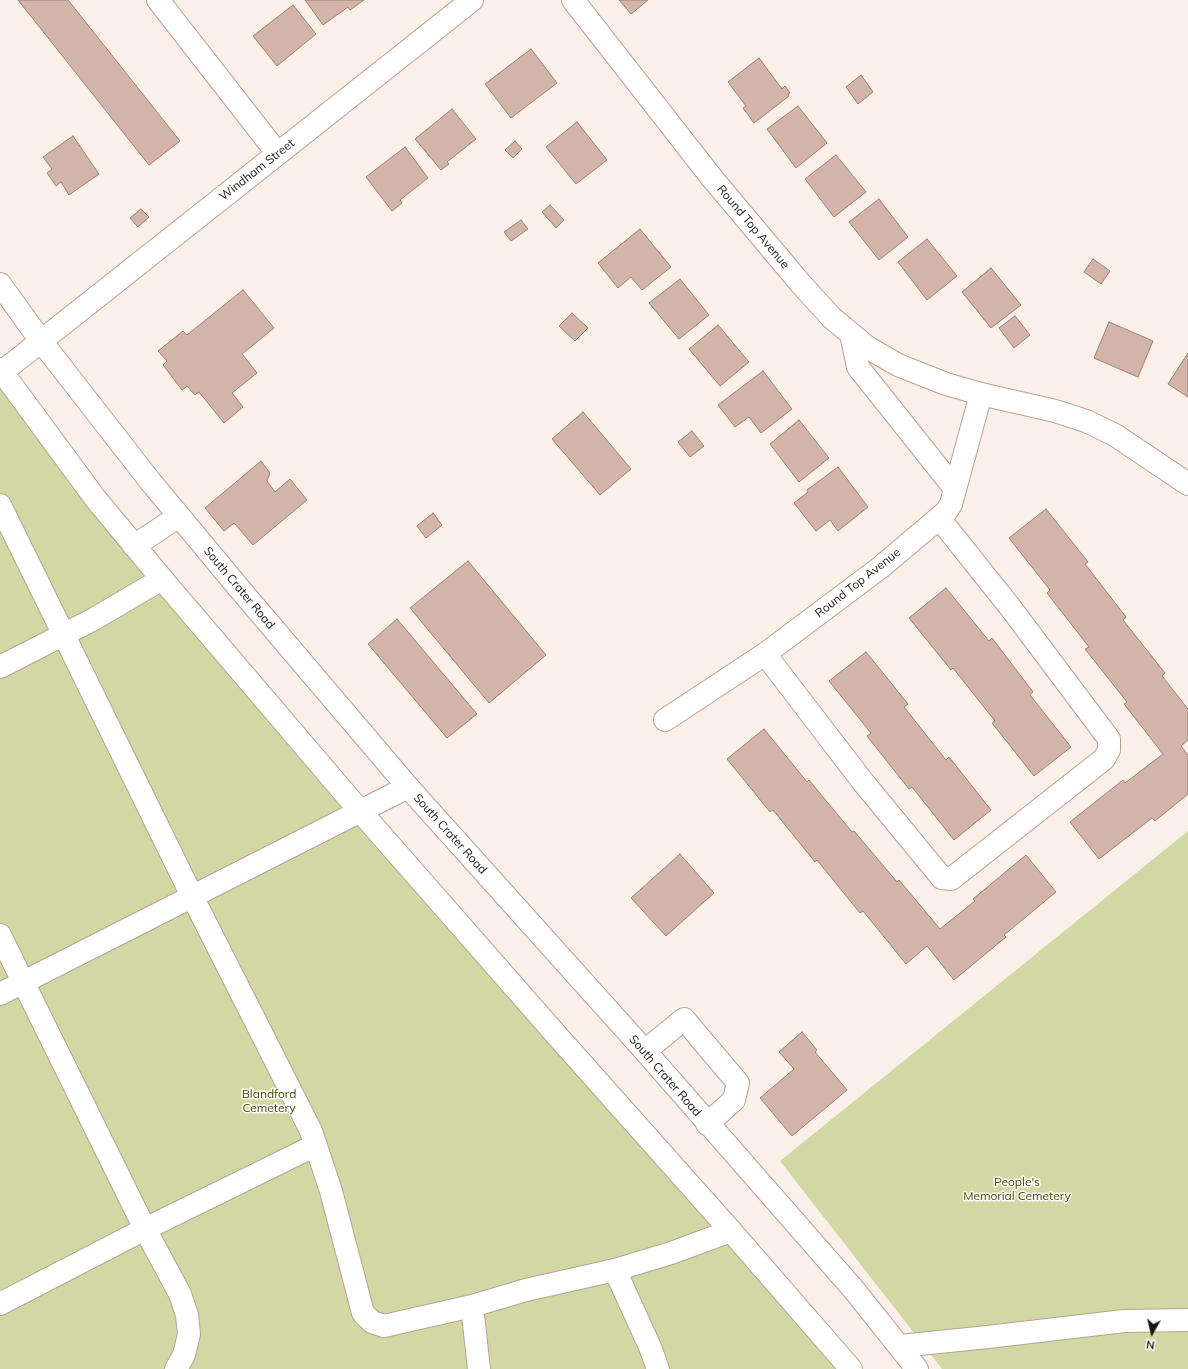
<!DOCTYPE html>
<style>
body{margin:0}
#map{position:relative;width:1188px;height:1369px;overflow:hidden;background:#fbefe9;font-family:Mulish,sans-serif}
canvas{display:block}
.north{position:absolute;left:1132px;top:1313px;width:40px;height:40px;-webkit-text-stroke:3px #fff;paint-order:stroke;rotate:188deg;font-size:11px;font-weight:700;line-height:16px;text-align:center;color:#1f1410}
.north::after{content:'';display:block;margin:auto;width:14px;height:18px;background:#1f1410;clip-path:polygon(50% 0,100% 100%,50% 72%,0 100%)}
</style>
<div id="map">
<canvas width="1188" height="1369"></canvas>
<div class="north">N</div>
</div>
<script>
const ctx = document.querySelector('canvas').getContext('2d');
ctx.lineJoin = 'round';
function fillPath(path, color) { ctx.fillStyle = color; ctx.fill(path, 'evenodd'); }
const poly = rows => new Path2D(rows.map(r => 'M' + r).join(''));
function stroke(path, color, width, dash) { ctx.strokeStyle = color; ctx.lineWidth = width; ctx.lineCap = dash ? 'butt' : 'round'; ctx.setLineDash(dash || []); ctx.stroke(path); }
function write(font, color, halo, rows, align = 'center') {
  ctx.font = font + ' Mulish,sans-serif'; ctx.lineWidth = 3; ctx.setLineDash([]); ctx.textBaseline = 'middle'; ctx.strokeStyle = halo; ctx.fillStyle = color; for (const [text, x, y, turn = 0] of rows) {
    ctx.save(); ctx.translate(x, y); ctx.rotate((+turn || 0) * Math.PI / 180); ctx.textAlign = isNaN(turn) ? turn : align; if (halo) ctx.strokeText(text, 0, 0); ctx.fillText(text, 0, 0); ctx.restore();
  }
}
fillPath(poly([
 [0,371,836,1351,849,1369,0,1369],
 [1188,831,1188,1369,942,1369,780,1161]
]), '#d1d8a3');
const building = poly([
 [18,0,68,0,180,141,149,165,18,0],
 [305,0,364,0,350,10,348,7,323,25,305,0],
 [619,0,648,0,631,14,619,0],
 [293,5,316,34,277,66,253,36,293,5],
 [531,49,557,83,511,118,485,84,531,49],
 [759,58,782,89,785,86,790,93,788,94,789,96,754,123,743,108,746,106,728,82,759,58],
 [861,75,873,92,858,104,846,87,861,75],
 [798,106,827,143,796,168,767,129,798,106],
 [452,109,476,139,447,162,449,164,441,170,415,139,452,109],
 [577,122,607,160,576,184,546,147,577,122],
 [73,136,99,174,69,195,61,182,56,186,47,173,52,169,43,157,73,136],
 [515,141,522,149,513,158,505,150,515,141],
 [405,147,428,178,400,200,402,203,392,211,366,177,405,147],
 [836,155,866,192,834,217,805,179,836,155],
 [879,199,908,237,879,260,849,222,879,199],
 [550,205,564,220,556,228,542,212,550,205],
 [141,209,149,217,138,227,130,218,141,209],
 [521,220,528,229,511,241,504,232,521,220],
 [640,229,671,267,642,290,631,277,618,288,598,263,640,229],
 [927,239,957,276,927,300,898,262,927,239],
 [1093,259,1110,271,1101,284,1084,272,1093,259],
 [991,268,1021,305,991,328,962,292,991,268],
 [680,279,709,315,679,339,649,303,680,279],
 [243,290,274,328,242,354,257,373,232,393,243,407,224,423,199,392,195,395,187,386,182,390,163,365,167,361,158,351,183,331,187,335,243,290],
 [572,313,588,328,575,341,559,326,572,313],
 [1015,316,1030,335,1014,348,999,328,1015,316],
 [1109,322,1153,341,1138,377,1094,358,1109,322],
 [718,325,749,362,720,386,689,349,718,325],
 [1188,353,1188,397,1168,384,1188,353],
 [763,371,792,409,761,433,749,417,735,427,718,405,763,371],
 [583,412,631,469,600,495,552,439,583,412],
 [799,420,829,458,799,482,770,444,799,420],
 [692,431,704,446,690,457,678,442,692,431],
 [261,461,270,473,267,481,275,492,290,479,307,500,253,545,234,523,224,531,205,508,261,461],
 [838,467,868,507,838,531,830,520,816,531,794,503,808,492,807,490,838,467],
 [1046,509,1088,562,1085,564,1126,617,1123,620,1165,673,1162,676,1188,709,1188,740,1181,746,1188,755,1188,794,1155,821,1152,818,1099,859,1070,822,1123,780,1125,783,1163,754,1124,704,1127,702,1085,649,1089,647,1047,593,1050,590,1009,538,1046,509],
 [433,513,442,525,426,538,417,526,433,513],
 [468,561,546,655,489,703,410,608,468,561],
 [946,588,989,641,992,638,1033,692,1030,695,1071,747,1034,776,992,723,995,721,953,668,951,670,909,618,946,588],
 [397,619,477,714,447,738,368,644,397,619],
 [866,652,908,704,904,707,946,760,949,757,991,810,954,840,912,787,909,789,867,736,871,733,829,681,866,652],
 [764,729,807,782,809,780,852,832,854,831,897,882,899,880,940,929,975,901,973,899,1026,855,1056,892,1004,935,1006,937,954,980,927,946,906,964,863,911,860,913,817,860,815,862,773,810,770,812,727,759,764,729],
 [680,854,714,893,666,936,631,898,680,854],
 [802,1032,817,1050,815,1052,847,1090,792,1136,760,1098,794,1069,779,1052,802,1032]
]);
fillPath(building, '#d2b5a8');
stroke(building, '#9b8074', 1);
const minor = poly([
 [158,0,278,154],
 [573,0,712,178,801,284,832,318,867,347,898,365,946,384,981,394,1055,411,1086,421,1115,435,1188,484],
 [851,334,858,367,955,489],
 [2,372,472,0],
 [0,505,192,896,311,1131,331,1191,363,1313,372,1322,384,1326,472,1306,526,1290,615,1270,671,1253,731,1231],
 [765,654,863,782,942,878,951,879,1104,759,1109,750,1109,739,1010,607,939,518],
 [0,667,94,619,162,579],
 [665,720,765,654,881,567,946,512,951,504,981,394],
 [0,935,145,1229,180,1294,187,1315,189,1334,184,1355,176,1369],
 [0,994,408,787],
 [645,1051,684,1019,738,1083,734,1100,707,1124],
 [615,1270,650,1347,658,1369],
 [0,1304,145,1229,316,1145],
 [472,1306,479,1369],
 [900,1346,988,1337,1124,1321,1188,1320]
]);
const major = poly([
 [0,284,41,341,150,481,238,587,408,787,645,1051,855,1291,917,1369],
 [0,369,95,498,162,579,360,811,560,1039,731,1231,851,1369],
 [134,546,179,516]
]);
stroke(minor, '#bca093', 24);
stroke(major, '#bca093', 24);
stroke(minor, '#fff', 22);
stroke(major, '#fff', 22);
write('12px', '#1f1410', '#fff', [
 ["Windham Street",257,170,-38],
 ["Round Top Avenue",753,227,50],
 ["Round Top Avenue",858,583,-38],
 ["South Crater Road",239,588,50],
 ["South Crater Road",450,834,48],
 ["South Crater Road",665,1076,49]
]);
write('12px', '#464c00', '#fff', [
 ["Blandford",269,1094],
 ["Cemetery",269,1108],
 ["People's",1017,1182],
 ["Memorial Cemetery",1017,1196]
]);
</script>
